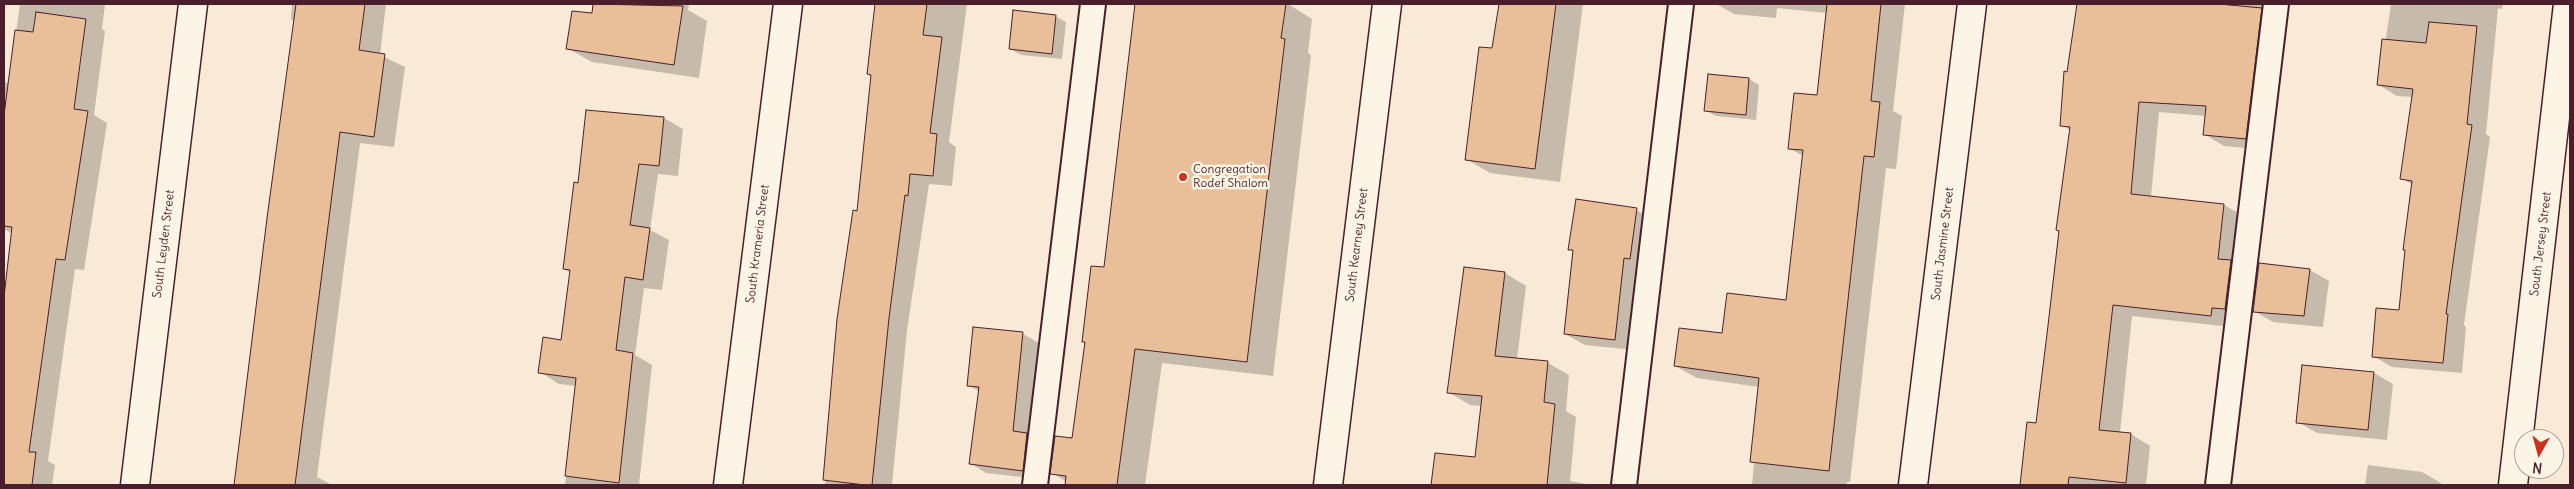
<!DOCTYPE html>
<style>
body{margin:0}
#map{position:relative;width:2574px;height:489px;overflow:hidden;background:#f8ead6;font-family:Delius,sans-serif}
canvas{display:block}
.frame{position:absolute;inset:0;border:5px solid #4a1f2b;pointer-events:none}
.north{position:absolute;left:2514px;top:429px;width:50px;height:50px;box-sizing:border-box;background:#fcf5e5;border:1px solid #b59f9b;border-radius:50%;rotate:187deg;font-size:14px;font-weight:700;line-height:20px;text-align:center;color:#4a1f2b}
.north::after{content:'';display:block;margin:auto;width:18px;height:22px;background:#c8321e;clip-path:polygon(50% 0,100% 100%,50% 72%,0 100%)}
</style>
<div id="map">
<canvas width="2574" height="489"></canvas>
<div class="frame"></div>
<div class="north">N</div>
</div>
<script>
const ctx = document.querySelector('canvas').getContext('2d');
ctx.lineJoin = 'round';
function fillPath(path, color) { ctx.fillStyle = color; ctx.fill(path, 'evenodd'); }
const poly = rows => new Path2D(rows.map(r => 'M' + r).join(''));
function stroke(path, color, width, dash) { ctx.strokeStyle = color; ctx.lineWidth = width; ctx.lineCap = dash ? 'butt' : 'round'; ctx.setLineDash(dash || []); ctx.stroke(path); }
function write(font, color, halo, rows, align = 'center') {
  ctx.font = font + ' Delius,sans-serif'; ctx.lineWidth = 5; ctx.setLineDash([]); ctx.textBaseline = 'middle'; ctx.strokeStyle = halo; ctx.fillStyle = color; for (const [text, x, y, turn = 0] of rows) {
    ctx.save(); ctx.translate(x, y); ctx.rotate((+turn || 0) * Math.PI / 180); ctx.textAlign = isNaN(turn) ? turn : align; if (halo) ctx.strokeText(text, 0, 0); ctx.fillText(text, 0, 0); ctx.restore();
  }
}
fillPath(poly([
 [20,4,105,4,102,29,105,31,94,115,107,123,84,270,75,269,48,461,55,465,52,485,4,485,4,300,13,234,4,229,4,82,9,83],
 [292,4,386,4,380,55,405,67,394,147,360,143,317,477,332,485,236,485,295,21,291,19],
 [594,4,689,4,688,10,707,21,699,78,592,62,567,48,593,14],
 [877,4,967,4,949,142,956,147,952,186,929,184,907,330,892,485,825,485,859,212,873,76,868,74],
 [1136,4,1288,4,1312,19,1308,53,1311,55,1273,376,1162,363,1145,485,1066,485,1067,482,1052,473,1073,439,1086,343,1083,342,1105,269],
 [1500,4,1583,4,1560,182,1490,173,1466,159,1493,50],
 [1716,4,1905,4,1893,111,1902,116,1896,169,1886,168,1850,482,1847,482,1847,485,1752,485,1754,463,1751,461,1759,387,1697,378,1675,366,1723,335,1787,302,1803,156,1789,148,1818,96,1827,13,1777,8,1776,18,1734,14],
 [2078,4,2278,4,2266,150,2224,146,2204,134,2206,116,2159,112,2151,197,2224,205,2244,216,2231,327,2132,316,2120,433,2131,434,2150,446,2146,485,2022,485,2028,424,2037,424,2070,130,2061,125],
 [2391,4,2503,4,2502,9,2498,8,2486,134,2490,137,2464,325,2466,327,2462,373,2392,367,2373,356,2400,312,2413,185,2401,178,2413,97,2397,96,2379,85],
 [1055,16,1066,22,1062,59,1021,55,1010,49],
 [1749,79,1759,85,1756,120,1716,116,1705,110],
 [587,111,664,118,683,129,678,176,658,174,650,230,669,240,662,290,644,288,635,355,652,365,639,485,565,485,577,386,559,384,540,372,562,341,571,273,564,269,579,184],
 [1636,210,1656,221,1634,350,1585,345,1565,334,1574,252,1570,249],
 [2310,270,2329,281,2323,327,2273,322,2254,311],
 [1505,273,1526,286,1517,359,1548,363,1569,375,1566,411,1576,417,1570,481,1593,485,1432,485,1436,454,1476,459,1482,406,1470,405,1448,392],
 [1023,334,1039,343,1029,435,1043,443,1039,479,986,473,970,463,980,392,968,385],
 [2374,373,2393,384,2387,440,2317,433,2298,422],
 [2368,465,2422,472,2441,483,2441,485,2365,485]
]), '#0003');
const building = poly([
 [296,4,365,4,359,50,385,54,374,137,340,132,295,485,234,485,267,218,296,4],
 [593,4,683,6,674,65,566,49,572,11,592,13,593,4],
 [875,4,927,4,923,35,942,37,930,133,937,134,933,176,910,174,908,196,905,195,889,318,872,485,865,485,823,480,837,319,853,210,857,211,871,75,867,74,875,4],
 [1135,4,1286,4,1281,38,1285,39,1247,362,1135,349,1117,485,1065,485,1066,476,1050,474,1055,436,1072,438,1085,342,1082,342,1091,266,1104,267,1135,4],
 [1499,4,1556,4,1535,169,1465,160,1479,47,1492,48,1499,4],
 [1827,4,1881,4,1871,101,1880,102,1874,157,1864,156,1829,471,1750,462,1759,378,1674,366,1679,328,1722,333,1727,293,1786,300,1803,150,1788,149,1794,93,1817,95,1827,4],
 [2077,4,2219,4,2262,8,2246,139,2203,135,2206,106,2139,102,2131,194,2224,204,2218,259,2231,260,2225,309,2212,308,2211,316,2113,305,2099,430,2131,433,2126,483,2069,477,2068,485,2020,485,2027,422,2036,423,2047,334,2059,231,2056,230,2070,127,2060,126,2064,71,2067,72,2077,4],
 [1013,10,1056,15,1052,54,1009,49,1013,10],
 [36,12,86,19,74,109,88,111,65,260,56,259,29,452,36,452,32,485,4,485,4,297,12,227,4,226,4,115,15,30,33,32,36,12],
 [2429,22,2477,26,2467,124,2472,125,2446,314,2448,314,2443,363,2372,357,2376,308,2399,310,2405,250,2403,250,2412,181,2400,179,2413,89,2377,85,2382,39,2426,43,2429,22],
 [1708,74,1749,78,1746,115,1704,111,1708,74],
 [586,110,664,117,659,166,639,164,630,225,650,228,643,280,625,277,616,350,633,353,619,483,565,476,576,378,538,373,543,337,561,340,570,270,563,269,574,182,578,183,586,110],
 [1576,199,1637,208,1630,259,1624,258,1615,340,1564,334,1573,250,1568,250,1576,199],
 [2259,263,2310,269,2304,316,2253,312,2259,263],
 [1464,267,1505,272,1495,356,1548,361,1544,402,1555,404,1547,485,1431,485,1435,453,1475,457,1482,396,1447,393,1464,267],
 [973,327,1023,332,1013,431,1027,433,1023,471,969,464,979,387,967,386,973,327],
 [2302,365,2374,372,2368,430,2296,423,2302,365]
]);
fillPath(building, '#e9bf99');
stroke(building, '#4a1f2b', 1);
const lane = poly([
 [1035,485,1093,4],
 [1624,485,1681,4],
 [2218,485,2276,4]
]);
const street = poly([
 [135,485,193,4],
 [728,485,788,4],
 [1913,485,1972,4],
 [2513,485,2568,4]
]);
const secondary = poly([
 [1328,485,1387,4]
]);
stroke(lane, '#4a1f2b', 28);
stroke(street, '#4a1f2b', 31);
stroke(secondary, '#4a1f2b', 31);
stroke(lane, '#fcf5e5', 24);
stroke(street, '#fcf5e5', 28);
stroke(secondary, '#fcf5e5', 28);
for (const [x, y, r, color] of [
 [1183,177,5,"#c8321e"]
]) { const dot = new Path2D(); dot.arc(x, y, r, 0, 2 * Math.PI); ctx.fillStyle = color; ctx.fill(dot); stroke(dot, '#fcf5e5', 2); }
write('12px', '#4a1f2b', '#fcf5e5', [
 ["Congregation",1193,170],
 ["Rodef Shalom",1193,184]
], 'left');
write('12px', '#4a1f2b', '#fcf5e5', [
 ["South Leyden Street",164,244,-83],
 ["South Krameria Street",758,244,-83],
 ["South Jasmine Street",1943,244,-83],
 ["South Jersey Street",2541,244,-83],
 ["South Kearney Street",1357,245,-83]
]);
</script>
